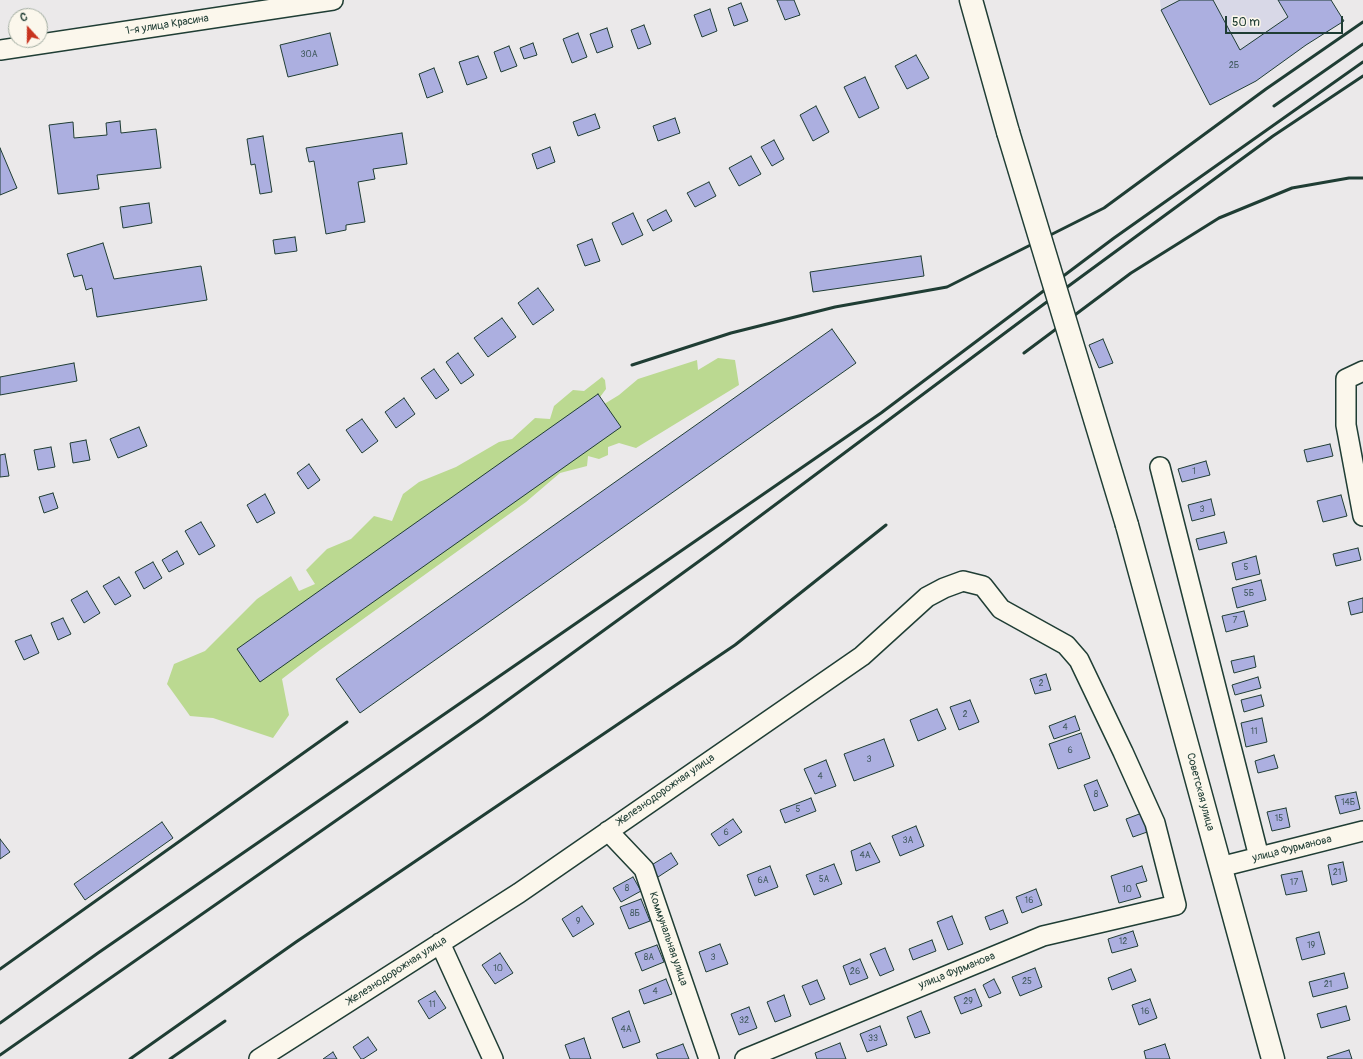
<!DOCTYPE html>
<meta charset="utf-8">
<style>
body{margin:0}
#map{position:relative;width:1363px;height:1059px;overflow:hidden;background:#ebe9ea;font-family:Pangolin,sans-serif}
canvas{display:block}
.north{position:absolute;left:8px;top:8px;width:40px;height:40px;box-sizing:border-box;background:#fbf7ec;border:1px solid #a3ada2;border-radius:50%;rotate:339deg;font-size:11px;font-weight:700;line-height:16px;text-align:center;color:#1f3d34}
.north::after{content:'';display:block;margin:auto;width:14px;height:18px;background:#c8321e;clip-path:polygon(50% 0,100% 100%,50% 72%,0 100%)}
.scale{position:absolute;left:1225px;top:16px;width:118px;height:18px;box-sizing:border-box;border:2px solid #1f3d34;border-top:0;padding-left:5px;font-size:12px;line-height:14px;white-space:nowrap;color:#1f3d34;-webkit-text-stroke:3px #fbf7ec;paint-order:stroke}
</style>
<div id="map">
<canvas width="1363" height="1059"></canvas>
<div class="north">С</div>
<div class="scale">50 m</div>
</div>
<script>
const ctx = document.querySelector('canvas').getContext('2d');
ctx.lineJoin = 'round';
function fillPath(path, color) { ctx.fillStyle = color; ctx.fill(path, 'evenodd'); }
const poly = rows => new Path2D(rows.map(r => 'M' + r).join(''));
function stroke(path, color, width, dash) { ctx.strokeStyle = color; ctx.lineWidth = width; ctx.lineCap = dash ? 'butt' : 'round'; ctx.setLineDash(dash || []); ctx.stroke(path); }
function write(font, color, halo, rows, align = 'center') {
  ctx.font = font + ' Pangolin,sans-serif'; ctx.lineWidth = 3.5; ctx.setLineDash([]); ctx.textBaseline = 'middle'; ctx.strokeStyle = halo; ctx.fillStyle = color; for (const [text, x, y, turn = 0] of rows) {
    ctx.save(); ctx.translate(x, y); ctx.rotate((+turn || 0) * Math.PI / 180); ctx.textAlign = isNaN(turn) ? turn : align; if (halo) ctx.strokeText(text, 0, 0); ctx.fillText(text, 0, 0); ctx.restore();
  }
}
fillPath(poly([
 [1160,0,1331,0,1344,21,1306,45,1256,81,1210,105,1161,10]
]), '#d8d8e7');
fillPath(poly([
 [718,358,735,360,739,385,636,448,619,443,608,447,608,455,599,459,588,456,587,466,560,473,526,502,320,650,282,679,289,715,273,738,213,718,190,716,167,684,174,664,205,651,257,599,291,576,299,591,315,584,306,570,327,549,351,539,374,516,392,521,403,494,419,482,456,467,499,442,512,439,535,418,550,419,554,406,573,390,584,391,602,377,605,380,606,389,597,401,601,406,619,395,638,379,697,360,698,370]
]), '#bbd991');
const building = poly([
 [777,0,794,0,800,15,785,20,777,0],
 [1180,0,1213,0,1240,50,1288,17,1278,0,1331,0,1344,21,1306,45,1256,81,1210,105,1161,10,1180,0],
 [741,3,748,21,734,26,728,8,741,3],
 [710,9,717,31,702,37,694,15,710,9],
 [644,25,651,44,638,49,631,30,644,25],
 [607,28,613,47,597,53,590,34,607,28],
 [330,33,338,65,288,77,280,45,330,33],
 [578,33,587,57,572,63,563,39,578,33],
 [533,43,537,55,524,59,520,48,533,43],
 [509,46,517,66,501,72,494,52,509,46],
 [916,55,929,78,907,89,895,66,916,55],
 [478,56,487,78,467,85,459,62,478,56],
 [434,68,443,92,427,98,419,74,434,68],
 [865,77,879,108,859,118,844,87,865,77],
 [816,106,829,132,813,141,800,115,816,106],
 [595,114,600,128,578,136,573,122,595,114],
 [675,118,680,133,658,141,653,126,675,118],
 [120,121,121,133,156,129,161,168,97,175,99,189,58,194,49,125,73,122,74,138,107,135,106,123,120,121],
 [402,133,407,164,373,169,375,179,358,182,365,222,346,225,346,230,326,234,314,161,309,162,306,148,402,133],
 [263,136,272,192,260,194,255,164,251,165,247,139,263,136],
 [774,140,784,159,772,166,761,147,774,140],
 [550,147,555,162,537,169,532,154,550,147],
 [0,148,17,188,0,195,0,148],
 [751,156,761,174,739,186,729,168,751,156],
 [709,182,716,196,695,207,687,193,709,182],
 [149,203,152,223,123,228,120,207,149,203],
 [666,210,672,221,653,231,647,220,666,210],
 [633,213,643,235,622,245,612,223,633,213],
 [295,237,297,251,275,254,273,240,295,237],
 [592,239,600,261,585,266,577,245,592,239],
 [103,243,114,279,201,266,207,300,97,317,92,288,86,290,82,275,74,277,67,254,103,243],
 [921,256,924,276,813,292,810,272,921,256],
 [538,288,554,310,533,325,518,303,538,288],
 [502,318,516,337,488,357,474,338,502,318],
 [832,329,856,363,360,713,336,679,832,329],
 [1103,339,1113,363,1099,368,1089,345,1103,339],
 [458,353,474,375,461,384,446,362,458,353],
 [74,363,77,381,0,395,0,377,74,363],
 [434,369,449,390,436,399,421,378,434,369],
 [598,394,621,427,260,682,237,649,598,394],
 [404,398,415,414,396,428,385,412,404,398],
 [362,419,378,441,362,453,346,430,362,419],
 [139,427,147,446,118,458,110,439,139,427],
 [86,440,90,460,73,463,70,443,86,440],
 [1330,444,1333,456,1307,462,1304,450,1330,444],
 [51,447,55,467,38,470,34,450,51,447],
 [5,454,9,476,0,477,0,455,5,454],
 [1206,461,1210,475,1182,482,1178,469,1206,461],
 [309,464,320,480,308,489,297,473,309,464],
 [53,493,58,508,44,513,39,497,53,493],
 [265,494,275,513,257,523,247,505,265,494],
 [1341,495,1347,516,1323,522,1317,501,1341,495],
 [1211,499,1215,515,1192,521,1188,505,1211,499],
 [201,522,215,546,199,555,185,531,201,522],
 [1224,532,1227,543,1199,550,1196,539,1224,532],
 [1358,548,1361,560,1336,566,1333,554,1358,548],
 [177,551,184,564,169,572,162,560,177,551],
 [1256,556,1260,574,1236,580,1232,563,1256,556],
 [153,562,162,578,144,589,135,572,153,562],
 [119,577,131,596,115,605,103,586,119,577],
 [1261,580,1266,600,1237,608,1232,588,1261,580],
 [87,591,100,613,84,623,71,600,87,591],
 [1363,598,1363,612,1351,615,1348,602,1363,598],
 [1244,611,1248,626,1226,632,1222,616,1244,611],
 [63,618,71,634,58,640,51,623,63,618],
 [31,635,39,653,24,660,15,641,31,635],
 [1254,656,1256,667,1234,673,1231,661,1254,656],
 [1046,674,1051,690,1035,694,1030,679,1046,674],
 [1258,677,1261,688,1235,695,1232,685,1258,677],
 [1261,695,1264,706,1244,712,1241,700,1261,695],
 [970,700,979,722,959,730,950,707,970,700],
 [937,709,946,729,918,741,910,720,937,709],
 [1075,716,1080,730,1054,739,1049,726,1075,716],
 [1262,718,1267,742,1246,747,1241,723,1262,718],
 [1081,733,1090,758,1058,769,1049,744,1081,733],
 [884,739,894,766,854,781,844,754,884,739],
 [1274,755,1278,768,1258,773,1255,761,1274,755],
 [826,760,836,786,815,794,804,769,826,760],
 [1097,780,1108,806,1094,811,1084,785,1097,780],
 [1356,792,1360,809,1340,814,1335,796,1356,792],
 [811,798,816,811,785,823,780,810,811,798],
 [1286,808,1290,827,1272,831,1267,812,1286,808],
 [1142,813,1150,831,1133,837,1126,819,1142,813],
 [733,819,742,832,719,846,711,834,733,819],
 [162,822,173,838,85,900,74,884,162,822],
 [916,826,924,846,900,856,892,836,916,826],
 [0,839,10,852,0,859,0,839],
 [870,843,880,862,856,871,851,851,870,843],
 [671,853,678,864,658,877,650,866,671,853],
 [1343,862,1347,881,1332,885,1328,865,1343,862],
 [834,864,842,884,814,895,806,875,834,864],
 [770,866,778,887,755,896,747,875,770,866],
 [1142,866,1147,881,1136,884,1141,897,1119,903,1111,876,1142,866],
 [1302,871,1307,891,1286,895,1281,875,1302,871],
 [633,877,641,891,621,902,613,888,633,877],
 [1036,889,1042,905,1022,913,1016,897,1036,889],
 [641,899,650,921,629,929,620,907,641,899],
 [582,906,594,924,573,937,562,919,582,906],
 [1003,910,1008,923,990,930,985,917,1003,910],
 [952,916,963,944,948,950,937,922,952,916],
 [1133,931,1138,946,1112,953,1108,939,1133,931],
 [1319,932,1325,954,1302,960,1296,938,1319,932],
 [932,940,936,951,913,960,909,949,932,940],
 [720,944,728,964,706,972,699,952,720,944],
 [657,945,664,962,642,971,635,953,657,945],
 [885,948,894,970,880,976,870,954,885,948],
 [500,953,513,973,495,984,482,965,500,953],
 [860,959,868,978,850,985,843,966,860,959],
 [1035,968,1042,987,1020,996,1012,977,1035,968],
 [1131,969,1136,981,1112,990,1108,978,1131,969],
 [1344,973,1348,988,1313,997,1309,982,1344,973],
 [666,979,672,994,644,1004,639,990,666,979],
 [994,979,1001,993,989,998,983,985,994,979],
 [817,980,825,999,810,1005,802,986,817,980],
 [975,989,982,1006,961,1014,954,997,975,989],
 [435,991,446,1008,429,1019,418,1001,435,991],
 [784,995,791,1016,775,1022,767,1002,784,995],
 [1150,999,1157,1018,1139,1025,1132,1005,1150,999],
 [1346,1006,1350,1020,1321,1028,1317,1014,1346,1006],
 [749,1007,757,1028,739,1035,731,1014,749,1007],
 [629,1011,640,1042,623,1048,612,1018,629,1011],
 [921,1011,930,1033,915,1038,907,1017,921,1011],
 [880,1026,887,1045,867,1052,860,1034,880,1026],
 [368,1037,377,1050,363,1059,361,1059,353,1047,368,1037],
 [584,1038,591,1059,570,1059,565,1045,584,1038],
 [840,1043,846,1059,817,1059,815,1053,840,1043],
 [683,1044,689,1059,658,1059,656,1054,683,1044],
 [1165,1044,1170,1059,1146,1059,1144,1051,1165,1044],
 [1349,1050,1352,1059,1328,1059,1327,1057,1349,1050],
 [333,1052,337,1059,323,1059,333,1052]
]);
fillPath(building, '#acafe0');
stroke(building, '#1f3d34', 1);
const minor = poly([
 [0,50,333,0],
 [1363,371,1346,379,1346,425,1363,516],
 [1160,467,1259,857],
 [608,831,644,869,709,1059],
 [1220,867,1363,831],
 [440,943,493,1059],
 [259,1059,519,893,862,656,927,597,944,588,963,581,983,586,1001,609,1066,645,1079,660,1123,752,1155,823,1176,905,1043,936,745,1059]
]);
const major = poly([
 [971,0,1008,132],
 [1127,525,1273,1059]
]);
stroke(minor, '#1f3d34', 22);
stroke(major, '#1f3d34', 25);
stroke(minor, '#fbf7ec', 19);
stroke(major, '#fbf7ec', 22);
stroke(poly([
 [1274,106,1363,44],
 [1024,353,1131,273,1219,218,1292,188,1349,178,1363,178],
 [632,365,731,333,835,307,947,287,1104,208,1266,89,1363,22],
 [0,969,347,722],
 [0,1023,98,953,881,413,1114,238,1363,62],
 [0,1055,483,718,720,546,1025,318,1273,136,1363,76],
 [130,1059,296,942,735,645,886,525],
 [170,1059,225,1021]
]), '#1f3d34', 3);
const majorBridge = poly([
 [1008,132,1127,525]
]);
stroke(majorBridge, '#1f3d34', 25, []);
stroke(majorBridge, '#fbf7ec', 22);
write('9px', '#425a5f', null, [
 ["30А",309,55],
 ["2Б",1234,66],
 ["1",1194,472],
 ["3",1202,510],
 ["5",1246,568],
 ["5Б",1249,594],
 ["7",1235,621],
 ["2",1041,684],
 ["2",965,715],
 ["4",1065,728],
 ["11",1254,732],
 ["6",1070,751],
 ["3",869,760],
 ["4",820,777],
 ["8",1096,795],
 ["14Б",1348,803],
 ["5",798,810],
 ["15",1279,819],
 ["6",726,833],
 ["3А",908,841],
 ["4А",865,856],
 ["21",1337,873],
 ["5А",824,880],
 ["6А",763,881],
 ["17",1294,883],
 ["8",627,889],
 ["10",1127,890],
 ["16",1029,901],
 ["8Б",635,914],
 ["9",578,922],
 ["12",1123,942],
 ["19",1311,946],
 ["8А",649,958],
 ["3",713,958],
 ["10",498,969],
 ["26",855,972],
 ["25",1027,982],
 ["21",1328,985],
 ["4",655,992],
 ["29",968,1002],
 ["11",432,1005],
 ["16",1145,1012],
 ["32",744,1021],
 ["4А",626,1030],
 ["33",873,1039]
]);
write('11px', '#1f3d34', '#fbf7ec', [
 ["1-я улица Красина",167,25,-9],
 ["Железнодорожная улица",666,790,-35],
 ["Советская улица",1200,792,75],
 ["улица Фурманова",1292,849,-14],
 ["Коммунальная улица",668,939,71],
 ["Железнодорожная улица",397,971,-33],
 ["улица Фурманова",957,971,-22]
]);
</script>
